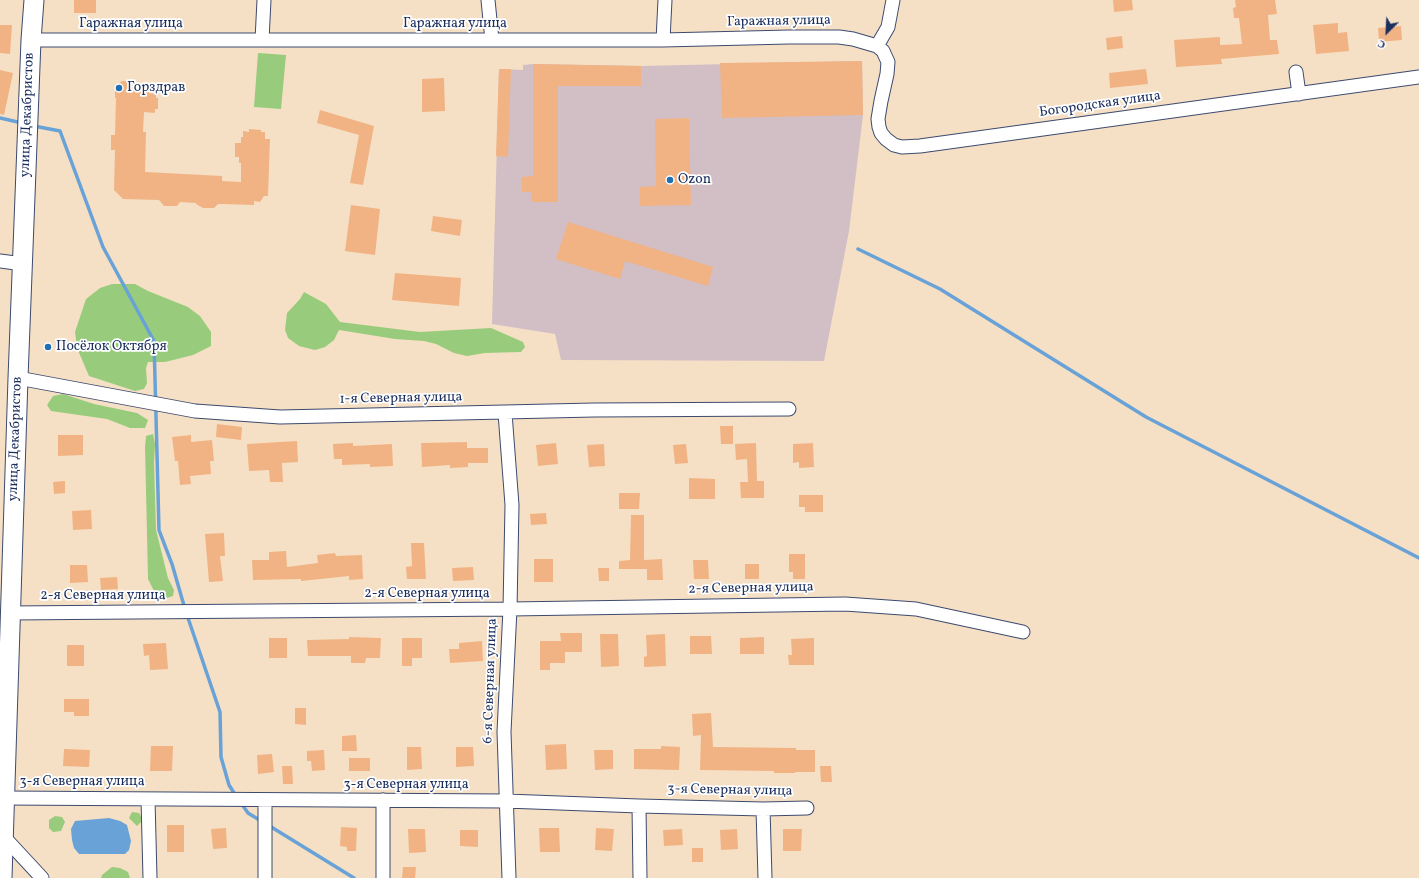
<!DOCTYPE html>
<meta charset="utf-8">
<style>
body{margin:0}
#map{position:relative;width:1419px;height:878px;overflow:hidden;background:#f5e0c6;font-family:Vollkorn,serif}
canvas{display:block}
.north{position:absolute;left:1367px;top:12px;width:40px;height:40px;-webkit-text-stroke:3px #fff;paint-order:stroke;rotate:204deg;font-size:11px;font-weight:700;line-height:16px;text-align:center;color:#1b2f5e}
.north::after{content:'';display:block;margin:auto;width:14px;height:18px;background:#1b2f5e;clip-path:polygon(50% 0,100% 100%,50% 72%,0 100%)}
</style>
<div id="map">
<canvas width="1419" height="878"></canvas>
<div class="north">С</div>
</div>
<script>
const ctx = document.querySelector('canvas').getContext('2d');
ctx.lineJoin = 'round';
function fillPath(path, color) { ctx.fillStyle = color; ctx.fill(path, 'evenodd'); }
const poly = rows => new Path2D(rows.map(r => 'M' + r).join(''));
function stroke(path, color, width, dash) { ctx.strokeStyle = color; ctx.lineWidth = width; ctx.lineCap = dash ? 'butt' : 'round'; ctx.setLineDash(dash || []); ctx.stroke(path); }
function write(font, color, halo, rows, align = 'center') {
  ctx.font = font + ' Vollkorn,serif'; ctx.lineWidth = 3.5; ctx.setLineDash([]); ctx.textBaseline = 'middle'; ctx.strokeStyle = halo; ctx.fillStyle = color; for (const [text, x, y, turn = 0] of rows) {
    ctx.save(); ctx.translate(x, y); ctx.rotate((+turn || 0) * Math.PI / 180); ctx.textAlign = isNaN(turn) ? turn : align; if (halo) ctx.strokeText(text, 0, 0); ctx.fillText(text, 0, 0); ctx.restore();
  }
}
fillPath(poly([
 [862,61,863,115,849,231,824,361,561,360,555,334,492,324,499,69,523,70,523,65,533,64,641,66]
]), '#d2bec5');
fillPath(poly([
 [258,53,286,55,281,109,254,107],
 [112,284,135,284,148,291,188,307,200,316,211,332,211,346,193,355,165,362,148,362,146,368,147,383,144,389,135,391,89,376,77,348,75,332,86,299,100,288],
 [304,292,326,304,340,322,420,332,491,328,523,342,525,347,521,352,485,353,467,356,454,353,436,344,424,341,395,339,339,330,334,340,325,347,315,350,299,346,288,338,285,330,287,313,300,299],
 [63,394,94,404,137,413,148,420,145,428,130,428,107,419,51,411,47,405,53,396],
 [153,434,155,444,154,463,156,530,168,578,174,590,173,596,167,598,154,591,148,579,145,447,146,436],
 [132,812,139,813,143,820,137,826,129,818],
 [55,816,62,817,65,822,61,831,53,832,49,828,49,820],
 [112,867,120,868,128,872,130,878,101,878,102,875]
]), '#98cc7c');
fillPath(poly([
 [109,818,120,821,127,825,131,841,129,850,125,854,79,854,74,848,72,840,71,829,75,821]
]), '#68a2d7');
stroke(poly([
 [0,118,22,123],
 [34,126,60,131,103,247,154,341,159,530,172,564,185,609],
 [858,249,940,289,1146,417,1419,558],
 [187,615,220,712,221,757,229,785,236,796],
 [241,803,248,813,261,821],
 [268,825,354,878]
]), '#68a2d7', 3.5);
fillPath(poly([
 [74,0,96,0,96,13,74,13],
 [1113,0,1132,0,1133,10,1114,12],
 [1235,0,1275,0,1277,14,1268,15,1270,40,1277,40,1279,54,1221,59,1222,64,1176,67,1174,40,1220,37,1220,45,1242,44,1239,18,1234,18,1233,8,1236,7],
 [1338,23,1338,33,1347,32,1349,51,1316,54,1313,25],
 [0,25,12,25,10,54,0,53],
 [1401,26,1402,40,1379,42,1378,28],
 [1122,36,1123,48,1107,50,1106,38],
 [862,61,863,115,722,118,720,63],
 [533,64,641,66,641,86,558,86,558,202,532,202,531,192,522,192,522,177,533,176],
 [499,69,511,69,508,157,496,156],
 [1146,69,1148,84,1110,88,1109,73],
 [0,70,13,73,4,115,0,114],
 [444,78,445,111,422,112,422,79],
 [122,81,132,81,132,90,149,91,149,93,156,94,156,98,158,98,158,109,155,109,155,113,144,112,143,132,146,132,145,172,222,176,222,181,241,182,241,163,239,163,239,157,235,157,235,143,241,143,241,137,243,137,243,131,249,132,249,129,261,130,261,132,265,132,265,139,270,139,268,196,264,196,260,202,254,201,254,205,223,204,218,204,214,208,203,208,196,204,196,203,180,202,177,206,164,206,159,200,123,199,114,190,115,150,111,150,111,135,115,135,116,98,115,98,115,86],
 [320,110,374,126,363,185,350,183,359,135,317,123],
 [689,118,691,205,640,206,640,187,656,186,655,119],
 [351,205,380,209,375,255,345,251],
 [433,216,462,220,460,236,431,231],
 [568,222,713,267,708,286,625,261,620,279,556,259],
 [395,273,461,278,459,306,392,300],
 [217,424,242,427,241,440,216,437],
 [720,426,733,426,733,444,721,444],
 [58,435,83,435,83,455,58,456],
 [191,435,191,442,212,440,214,461,210,461,211,474,190,476,191,484,180,485,178,461,175,461,172,437],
 [297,441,298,462,282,463,283,482,270,482,269,470,249,471,247,444],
 [467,442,467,448,488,448,488,463,468,463,468,467,450,468,450,465,422,467,421,443],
 [353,443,353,446,392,444,393,466,370,467,370,464,342,465,342,459,334,459,333,444],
 [556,443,558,464,538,466,536,445],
 [756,443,757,481,764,481,764,498,741,498,740,482,748,482,747,459,736,460,735,444],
 [813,443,814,467,799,468,799,462,793,463,793,444],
 [604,444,605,466,589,467,587,445],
 [686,444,688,463,675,464,673,445],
 [689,478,715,479,715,499,689,499],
 [65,481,65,493,54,494,53,482],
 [619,493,640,493,639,509,619,509],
 [799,495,823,495,823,512,805,512,805,507,799,507],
 [91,510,92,529,73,530,72,511],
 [546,513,547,524,531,525,530,514],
 [631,515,644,515,644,560,662,559,663,580,647,580,647,569,619,569,619,561,630,560],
 [224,533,225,556,220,556,223,581,209,582,205,534],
 [411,543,424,543,426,579,407,579,406,567,412,566],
 [286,551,287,567,318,563,317,555,335,553,336,556,362,555,363,579,349,580,349,576,301,581,301,579,253,580,252,560,269,560,269,552],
 [789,554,805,554,805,579,793,579,793,572,789,572],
 [534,559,553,559,553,582,534,582],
 [693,560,708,560,709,579,694,579],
 [745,564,759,564,759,579,745,579],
 [70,565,87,565,88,582,70,583],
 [473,567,474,580,453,581,452,568],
 [598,568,609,568,609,581,599,581],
 [117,577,118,589,101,590,100,578],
 [560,633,582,633,582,652,565,652,565,663,550,663,550,670,540,670,540,641,561,641],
 [600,634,618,634,619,666,601,667],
 [665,634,666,666,644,667,644,657,647,656,646,635],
 [690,636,711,636,712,654,690,654],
 [349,637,381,638,380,658,366,658,365,663,351,663,351,656,308,656,307,640,349,639],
 [764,637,764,654,740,654,740,638],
 [269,638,287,638,287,658,269,658],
 [402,638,422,638,422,658,412,658,412,666,402,666],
 [814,638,814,665,789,665,788,655,792,655,791,639],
 [482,641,483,661,450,663,449,649,459,649,459,643],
 [166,643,168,669,150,670,149,655,144,656,143,644],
 [67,645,84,645,84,666,67,666],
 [64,699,89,699,89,716,74,716,74,712,64,712],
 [295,708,306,708,306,725,295,724],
 [711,713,713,747,796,748,796,750,815,750,815,772,795,772,795,773,774,773,774,771,700,770,701,735,693,736,692,714],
 [356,735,357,751,342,751,342,736],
 [566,744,567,769,546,770,545,745],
 [151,746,173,746,172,771,150,771],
 [661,746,680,747,679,770,634,769,634,749,661,749],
 [407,747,421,747,422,769,407,770],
 [456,747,473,747,474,766,456,767],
 [64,749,90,750,89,767,63,766],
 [324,750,325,770,312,771,311,761,307,761,307,751],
 [594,750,613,750,613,769,595,770],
 [272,754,274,772,258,774,257,755],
 [349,758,370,758,370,771,349,771],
 [282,766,292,766,293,784,283,784],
 [820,766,831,766,832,782,821,782],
 [167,825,184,825,184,852,167,852],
 [341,827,357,828,356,851,347,851,347,847,340,846],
 [226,828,227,848,213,849,211,829],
 [539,828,559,828,560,852,540,852],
 [596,828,614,829,612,851,595,850],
 [408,829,425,829,426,852,409,853],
 [682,829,683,845,664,846,663,830],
 [737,829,738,849,721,850,720,830],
 [783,829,802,829,801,851,783,851],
 [460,830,478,830,478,847,460,846],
 [692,848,703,848,703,862,692,862],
 [403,867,416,867,415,878,402,878]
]), '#f1b383');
const minor = poly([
 [488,0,492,40],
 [31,40,663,40,789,37,839,37,853,39,877,46,883,51,888,62,887,74,881,101,878,119,879,127,881,133,886,139,894,145,902,147,920,146,1419,77],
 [262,40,264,0],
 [663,40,665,0],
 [877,46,888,27,893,0],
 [1296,72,1299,94],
 [0,261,23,264],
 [18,378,195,411,280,417,594,410,789,409],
 [505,413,512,505,510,609,504,732,509,878],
 [10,613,510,609,845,604,916,609,1023,632],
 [4,798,506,801,639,806,763,809,807,808],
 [148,799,150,878],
 [265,800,265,878],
 [639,806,640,878],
 [763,809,765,878],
 [0,837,4,837,42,878],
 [383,878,383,800]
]);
const highway = poly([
 [2,878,18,378,31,40,34,0]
]);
stroke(minor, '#3c4a6e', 15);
stroke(highway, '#3c4a6e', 21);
stroke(minor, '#fff', 13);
stroke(highway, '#fff', 19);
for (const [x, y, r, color] of [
 [119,88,4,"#1f6fb2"],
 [670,180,4,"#1f6fb2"],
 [48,347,4,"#1f6fb2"]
]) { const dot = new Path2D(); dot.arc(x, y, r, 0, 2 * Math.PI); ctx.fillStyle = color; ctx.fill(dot); stroke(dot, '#fff', 1.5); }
write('14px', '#1b2f5e', '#fff', [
 ["Гаражная улица",779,22,-1],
 ["Гаражная улица",131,24],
 ["Гаражная улица",455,24],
 ["Богородская улица",1100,105,-8],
 ["улица Декабристов",28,115,-88],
 ["1-я Северная улица",401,399,-1],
 ["улица Декабристов",16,439,-88],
 ["2-я Северная улица",751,589,-1],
 ["2-я Северная улица",427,594],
 ["2-я Северная улица",103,596],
 ["6-я Северная улица",491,681,-88],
 ["3-я Северная улица",82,782],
 ["3-я Северная улица",406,785],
 ["3-я Северная улица",730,791,1]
]);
write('14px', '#1b2f5e', '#fff', [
 ["Горздрав",127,88],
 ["Ozon",678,180],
 ["Посёлок Октября",56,347]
], 'left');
</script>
